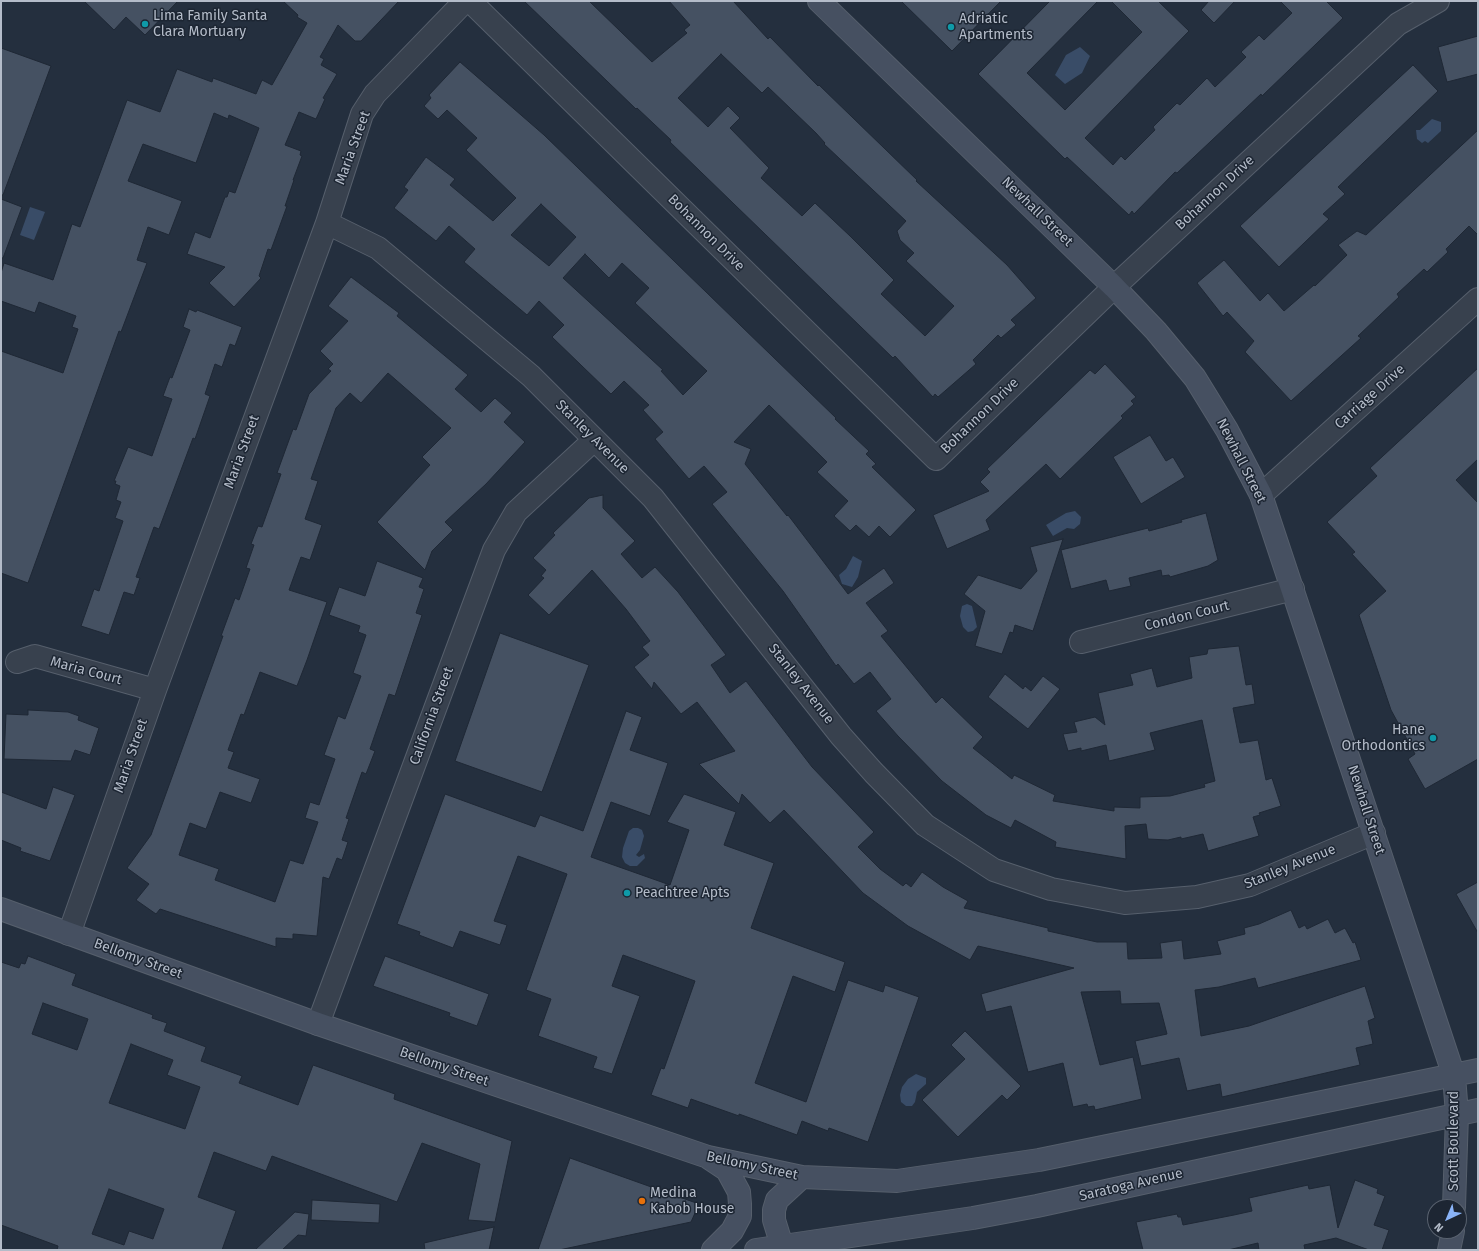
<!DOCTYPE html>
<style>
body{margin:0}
#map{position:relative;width:1479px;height:1251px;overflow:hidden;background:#242f3e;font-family:"Fira Sans",sans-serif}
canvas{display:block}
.frame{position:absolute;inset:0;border:2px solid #b4bcc9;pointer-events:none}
.north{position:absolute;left:1427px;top:1199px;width:40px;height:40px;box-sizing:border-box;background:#1d2633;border:1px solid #59626f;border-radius:50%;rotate:224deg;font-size:11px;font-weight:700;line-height:16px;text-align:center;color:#b4bcc9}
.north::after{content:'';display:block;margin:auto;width:14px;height:18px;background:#8ab4f8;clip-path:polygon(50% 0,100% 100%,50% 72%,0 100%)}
</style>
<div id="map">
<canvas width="1479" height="1251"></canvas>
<div class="frame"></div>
<div class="north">N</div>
</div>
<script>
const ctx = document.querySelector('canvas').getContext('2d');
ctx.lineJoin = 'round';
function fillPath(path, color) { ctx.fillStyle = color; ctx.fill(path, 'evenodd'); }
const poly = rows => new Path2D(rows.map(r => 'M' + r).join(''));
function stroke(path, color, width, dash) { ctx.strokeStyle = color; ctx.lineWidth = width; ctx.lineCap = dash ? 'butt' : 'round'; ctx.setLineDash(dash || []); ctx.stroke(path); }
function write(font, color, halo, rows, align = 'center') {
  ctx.font = font + ' "Fira Sans",sans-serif'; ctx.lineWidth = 3; ctx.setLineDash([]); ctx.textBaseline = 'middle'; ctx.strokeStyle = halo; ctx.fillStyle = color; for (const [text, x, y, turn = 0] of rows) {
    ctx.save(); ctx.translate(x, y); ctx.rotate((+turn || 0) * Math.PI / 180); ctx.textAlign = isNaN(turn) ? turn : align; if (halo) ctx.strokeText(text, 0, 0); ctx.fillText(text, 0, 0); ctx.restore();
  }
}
fillPath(poly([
 [1080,47,1090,56,1082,73,1065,84,1055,75,1066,55],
 [1432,119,1441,122,1441,131,1428,143,1425,141,1422,143,1417,139,1416,130,1420,130],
 [30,207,45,212,34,240,20,235],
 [1075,511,1081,517,1080,524,1074,529,1067,528,1053,536,1046,525,1066,513],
 [853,556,862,561,858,577,852,587,842,584,839,575,846,569],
 [967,604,972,606,977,627,973,631,968,632,963,627,960,616,962,606],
 [633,828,638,828,642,830,644,836,640,850,636,855,639,857,644,854,645,858,637,866,630,866,625,863,622,857,623,848,629,831],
 [916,1074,926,1078,926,1084,917,1092,915,1102,912,1106,906,1106,901,1102,900,1095,902,1087,908,1079]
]), '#394c67');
const building = poly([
 [84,1,178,1,145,35,126,17,114,30,84,1],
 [283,1,399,1,361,41,355,41,338,25,320,57,324,59,321,65,337,74,323,98,325,99,316,119,299,112,285,145,301,151,300,155,302,156,293,180,294,180,285,206,287,206,271,250,268,249,259,276,261,278,234,307,209,283,225,267,187,254,195,232,210,238,225,197,227,197,229,191,235,193,259,128,229,115,228,119,214,113,196,163,143,144,128,181,182,201,169,235,148,227,137,260,147,263,121,332,119,331,28,583,1,573,1,351,63,373,78,329,72,327,76,316,39,302,35,313,1,301,1,273,4,263,53,280,72,224,80,227,127,100,160,112,177,69,212,82,213,78,256,94,262,80,272,85,307,23,297,17,298,15,283,1],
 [524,1,589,1,652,62,687,33,684,30,690,25,669,1,733,1,768,39,770,37,818,86,819,85,917,180,916,181,1007,265,1036,298,1011,320,1016,325,1001,338,998,335,973,360,976,364,938,397,935,394,933,397,895,356,893,358,670,142,671,140,637,108,636,109,524,1],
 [721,54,762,93,768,87,816,133,825,143,824,144,906,221,897,231,900,240,914,253,906,261,954,306,925,336,881,294,894,280,850,236,815,203,802,216,761,178,769,168,730,128,740,118,728,106,708,127,678,98,721,54],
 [901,1,1001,1,952,51,901,1],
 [1050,1,1098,1,1027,73,1065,110,1142,32,1111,1,1158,1,1189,31,1085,138,1113,165,1121,156,1125,160,1155,130,1153,127,1177,103,1180,105,1207,78,1215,87,1246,57,1241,52,1259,35,1264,40,1292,13,1280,1,1326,1,1343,18,1262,96,1261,94,1177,173,1175,172,1134,214,1132,211,1129,215,1067,157,1065,159,978,74,1050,1],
 [1209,1,1235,1,1214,23,1201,10,1209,1],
 [1478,36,1478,74,1447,82,1438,47,1478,36],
 [1,48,51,66,3,195,1,195,1,48],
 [460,62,544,135,836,418,835,419,869,451,866,454,876,464,872,467,916,510,890,537,879,526,869,537,856,525,850,531,834,516,848,501,817,472,827,462,769,405,734,442,751,449,745,464,787,516,788,515,848,594,884,568,894,583,866,603,888,631,881,636,936,703,942,697,983,737,973,748,1012,779,1014,775,1055,795,1053,801,1114,811,1114,807,1140,808,1140,797,1170,796,1205,787,1204,784,1215,781,1202,720,1150,733,1155,750,1109,761,1106,745,1081,751,1081,748,1068,751,1063,734,1077,732,1074,722,1095,717,1105,725,1098,693,1133,685,1130,674,1152,668,1157,687,1192,678,1189,657,1207,654,1208,649,1239,646,1246,685,1252,684,1255,704,1233,708,1240,743,1258,740,1266,780,1272,778,1281,806,1259,813,1260,815,1253,817,1259,836,1208,851,1203,834,1181,839,1181,837,1168,840,1148,839,1146,824,1125,826,1126,859,1055,847,1056,842,1015,820,1011,828,986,815,942,781,898,736,876,711,891,699,870,672,854,684,838,664,836,666,783,591,712,504,727,492,704,466,689,479,655,439,663,432,643,410,649,405,624,381,611,394,552,337,564,325,539,301,527,315,464,262,475,249,449,226,436,241,394,208,408,190,404,187,426,157,455,179,450,185,493,221,516,198,466,150,477,138,447,110,438,119,424,106,431,98,429,95,460,62],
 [541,204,576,237,549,266,511,235,541,204],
 [585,254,609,278,622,263,649,288,635,303,707,371,683,395,661,371,663,370,563,278,585,254],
 [1413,65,1438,91,1338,187,1345,194,1323,214,1329,219,1279,267,1240,226,1413,65],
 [1478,130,1478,235,1469,226,1446,249,1448,252,1427,272,1424,269,1397,294,1399,297,1358,336,1361,338,1291,401,1245,352,1254,341,1227,312,1223,316,1197,283,1224,260,1260,301,1268,293,1284,311,1314,285,1315,286,1347,255,1338,245,1357,231,1366,235,1478,130],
 [1,199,22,207,3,258,1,258,1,199],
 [351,277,399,313,397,316,468,375,455,389,481,412,495,398,512,413,504,422,525,442,486,484,445,522,453,530,432,551,425,570,377,522,430,465,422,457,451,428,388,373,361,403,350,393,336,408,311,479,318,481,305,519,322,525,310,560,301,557,289,590,327,602,307,660,297,686,260,672,244,715,241,714,228,750,234,752,228,768,260,779,251,803,220,792,206,829,190,823,179,855,219,869,215,880,275,902,290,860,303,864,318,822,305,818,310,802,319,805,335,759,324,755,338,716,345,719,361,676,353,673,366,635,358,632,360,626,329,615,339,587,365,596,377,561,423,578,419,587,424,589,416,613,422,615,395,696,389,694,370,749,375,751,366,774,362,772,346,818,349,819,342,840,348,842,342,860,337,858,329,879,323,877,317,936,293,934,293,939,276,938,276,947,160,909,156,914,136,900,149,884,127,868,151,835,223,636,221,636,235,598,239,600,250,569,246,568,254,545,251,544,258,526,262,527,281,474,277,473,293,429,296,430,309,394,331,371,328,369,333,364,320,351,348,321,328,306,351,277],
 [189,309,196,312,197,310,242,327,235,346,230,344,222,367,215,364,205,394,210,396,195,439,193,438,159,529,154,527,136,577,140,578,134,595,124,592,109,635,81,626,94,589,99,591,123,521,115,518,121,502,116,500,120,486,115,484,116,481,114,481,128,447,152,456,172,399,163,396,170,377,172,378,190,330,183,327,189,309],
 [1105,364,1136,397,1131,401,1134,404,1121,416,1123,418,1060,479,1046,464,986,520,990,530,947,549,933,515,989,491,980,482,990,472,987,469,1090,370,1095,374,1105,364],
 [1478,368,1478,459,1456,480,1478,503,1478,759,1425,789,1408,759,1415,754,1391,710,1359,615,1386,591,1352,554,1355,552,1327,522,1377,476,1370,468,1478,368],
 [1150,435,1166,461,1173,457,1185,477,1141,504,1113,457,1150,435],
 [603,495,603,508,635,541,621,554,642,578,655,567,678,592,726,655,711,665,730,693,746,681,812,767,874,832,858,847,880,869,903,886,906,883,911,887,922,872,943,887,968,901,964,908,1048,928,1048,931,1097,942,1127,942,1128,959,1162,958,1160,943,1182,940,1184,959,1221,954,1217,941,1245,934,1244,928,1259,924,1291,910,1299,928,1305,925,1307,929,1328,919,1335,933,1345,928,1353,943,1355,942,1361,960,1258,988,1255,978,1219,987,1195,990,1201,1036,1249,1026,1365,986,1375,1018,1368,1021,1373,1044,1356,1048,1360,1065,1222,1097,1220,1084,1187,1091,1179,1058,1141,1066,1135,1041,1167,1034,1159,1003,1121,1004,1120,991,1081,992,1100,1065,1133,1057,1142,1099,1095,1110,1094,1106,1088,1107,1087,1104,1073,1107,1063,1063,1028,1072,1011,1006,986,1012,981,994,1074,968,978,946,970,960,908,926,863,893,784,810,770,823,742,794,739,804,699,764,735,751,697,702,681,714,654,682,652,689,634,667,649,655,642,647,650,641,626,609,592,570,549,615,528,595,544,578,541,576,546,570,533,558,555,535,553,533,589,498,603,495],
 [1206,513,1218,560,1208,566,1170,577,1169,575,1162,576,1161,570,1129,578,1131,586,1109,591,1106,580,1071,589,1061,550,1148,528,1149,531,1182,522,1181,520,1206,513],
 [1063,539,1033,631,1015,625,1013,633,1010,632,1002,654,975,646,985,611,964,594,978,575,1021,589,1037,571,1030,547,1063,539],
 [500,633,589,665,542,792,455,761,500,633],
 [1005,674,1023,689,1025,686,1031,691,1043,676,1060,689,1028,729,988,697,1005,674],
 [28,710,68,712,79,716,78,720,99,728,90,755,75,750,71,761,4,759,6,714,28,715,28,710],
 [626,711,642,717,630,750,668,763,650,816,611,802,591,857,670,885,689,830,667,822,684,794,736,812,724,845,774,863,751,928,845,962,835,992,793,976,755,1083,806,1102,848,980,883,992,885,985,919,997,868,1142,829,1128,828,1131,802,1121,797,1135,739,1114,739,1116,691,1099,688,1108,651,1095,661,1068,664,1069,695,981,623,955,612,986,640,996,612,1074,593,1068,597,1057,538,1036,551,999,526,990,567,874,518,856,494,921,507,925,500,945,460,931,453,948,419,935,420,932,397,924,445,794,535,827,540,815,583,831,626,711],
 [53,787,75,795,50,861,20,851,21,848,1,840,1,792,46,809,53,787],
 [1478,882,1478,933,1456,894,1478,882],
 [28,956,76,974,72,985,153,1015,152,1018,167,1023,164,1031,206,1047,201,1061,242,1076,239,1083,298,1105,313,1065,395,1094,394,1099,512,1141,495,1222,468,1220,480,1164,422,1143,397,1202,272,1156,266,1171,214,1152,198,1197,236,1211,222,1250,57,1250,58,1246,1,1225,1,962,19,968,21,963,25,964,28,956],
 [43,1003,88,1019,77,1050,32,1034,43,1003],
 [131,1044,173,1060,167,1075,200,1087,185,1129,109,1103,131,1044],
 [109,1189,164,1209,153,1239,129,1231,124,1245,92,1234,109,1189],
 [385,956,489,994,477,1026,449,1016,450,1013,373,986,385,956],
 [965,1031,1021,1086,1007,1100,1002,1095,958,1137,922,1100,965,1059,951,1045,965,1031],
 [570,1158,699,1204,691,1222,559,1250,538,1250,570,1158],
 [1355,1180,1378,1189,1377,1193,1385,1196,1374,1225,1389,1230,1382,1250,1369,1250,1336,1238,1304,1245,1305,1250,1259,1250,1258,1243,1228,1250,1143,1250,1136,1222,1177,1214,1178,1217,1181,1217,1183,1225,1234,1215,1252,1211,1249,1198,1308,1185,1309,1189,1330,1185,1338,1228,1355,1180],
 [312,1200,380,1204,379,1223,311,1220,312,1200],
 [295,1212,309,1214,306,1236,298,1235,282,1250,255,1250,295,1212],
 [494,1227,489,1250,425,1250,424,1243,494,1227]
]);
fillPath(building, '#455162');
stroke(building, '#1f2835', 1);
const minor = poly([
 [470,1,936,459,1114,287,1398,24,1438,1],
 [327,223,378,248,531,376,653,498,841,736,874,773,925,825,994,870,1051,889,1125,903,1197,897,1250,885,1374,833],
 [1261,495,1478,299],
 [1081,642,1293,589],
 [17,662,35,656,155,690],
 [69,934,155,690,327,223,362,114,375,94,465,1],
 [318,1024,494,550,516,512,594,440]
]);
const secondary = poly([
 [819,1,1114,287,1156,331,1195,378,1227,430,1261,495,1454,1076,1457,1114,1454,1207],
 [1,909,318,1024,708,1157,802,1177,897,1181,1039,1160,1478,1070],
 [709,1158,727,1170,739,1192,740,1204,740,1216,732,1231,713,1250],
 [782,1246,774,1220,774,1210,777,1200,802,1177],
 [756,1250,973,1218,1037,1206,1478,1110],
 [1449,1250,1453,1231]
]);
stroke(minor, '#565f6c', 24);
stroke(secondary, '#565f6c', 24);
stroke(minor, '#38414e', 22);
stroke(secondary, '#465061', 22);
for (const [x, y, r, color] of [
 [145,24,4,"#0f9aa8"],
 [951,27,4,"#0f9aa8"],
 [1433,738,4,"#0f9aa8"],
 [627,893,4,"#0f9aa8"],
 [642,1201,4,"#e8710a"]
]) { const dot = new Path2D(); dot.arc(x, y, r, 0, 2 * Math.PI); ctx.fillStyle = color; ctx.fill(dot); stroke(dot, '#1d2633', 1.5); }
write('14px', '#b4bcc9', '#1d2633', [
 ["Lima Family Santa",153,16],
 ["Clara Mortuary",153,32],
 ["Adriatic",959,19],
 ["Apartments",959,35],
 ["Hane",1425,730,"right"],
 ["Orthodontics",1425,746,"right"],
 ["Peachtree Apts",635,893],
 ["Medina",650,1193],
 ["Kabob House",650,1209]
], 'left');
write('14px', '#b4bcc9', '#1d2633', [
 ["Maria Street",353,148,-70],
 ["Bohannon Drive",1215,193,-43],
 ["Newhall Street",1037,212,44],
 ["Bohannon Drive",706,233,45],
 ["Carriage Drive",1370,397,-42],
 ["Bohannon Drive",980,416,-44],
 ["Stanley Avenue",592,437,45],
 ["Maria Street",242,452,-70],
 ["Newhall Street",1241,461,63],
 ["Condon Court",1187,616,-14],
 ["Maria Court",86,671,15],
 ["Stanley Avenue",801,684,52],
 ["California Street",432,716,-70],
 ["Maria Street",131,756,-71],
 ["Newhall Street",1366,810,72],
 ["Stanley Avenue",1290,867,-22],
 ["Bellomy Street",138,959,20],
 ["Bellomy Street",444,1067,19],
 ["Scott Boulevard",1454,1141,-90],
 ["Bellomy Street",752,1166,12],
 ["Saratoga Avenue",1131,1185,-13]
]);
</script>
